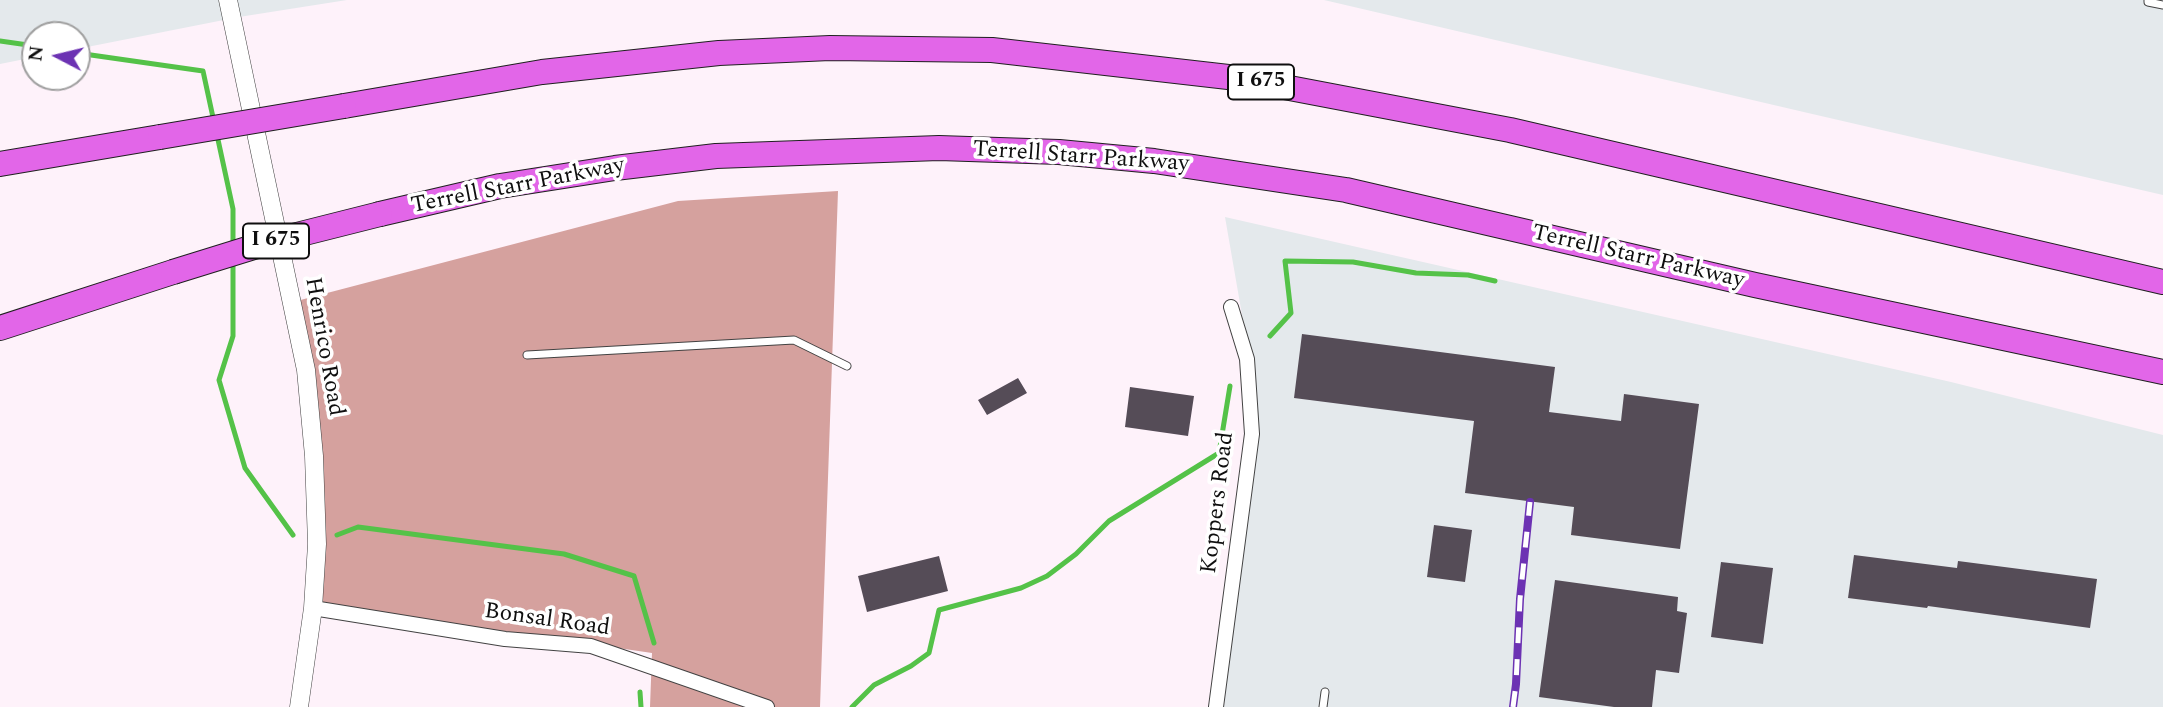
<!DOCTYPE html>
<style>
body{margin:0}
#map{position:relative;width:2163px;height:707px;overflow:hidden;background:#fef2fa;font-family:Spectral,serif}
canvas{display:block}
.north{position:absolute;left:21px;top:21px;width:70px;height:70px;box-sizing:border-box;background:#fff;border:2px solid #9f9f9f;border-radius:50%;rotate:277deg;font-size:19px;font-weight:700;line-height:28px;text-align:center;color:#0f0f0f}
.north::after{content:'';display:block;margin:auto;width:24px;height:32px;background:#6c32b3;clip-path:polygon(50% 0,100% 100%,50% 72%,0 100%)}
</style>
<div id="map">
<canvas width="2163" height="707"></canvas>
<div class="north">N</div>
</div>
<script>
const ctx = document.querySelector('canvas').getContext('2d');
ctx.lineJoin = 'round';
function fillPath(path, color) { ctx.fillStyle = color; ctx.fill(path, 'evenodd'); }
const poly = rows => new Path2D(rows.map(r => 'M' + r).join(''));
function stroke(path, color, width, dash) { ctx.strokeStyle = color; ctx.lineWidth = width; ctx.lineCap = dash ? 'butt' : 'round'; ctx.setLineDash(dash || []); ctx.stroke(path); }
function write(font, color, halo, rows, align = 'center') {
  ctx.font = font + ' Spectral,serif'; ctx.lineWidth = 7; ctx.setLineDash([]); ctx.textBaseline = 'middle'; ctx.strokeStyle = halo; ctx.fillStyle = color; for (const [text, x, y, turn = 0] of rows) {
    ctx.save(); ctx.translate(x, y); ctx.rotate((+turn || 0) * Math.PI / 180); ctx.textAlign = isNaN(turn) ? turn : align; if (halo) ctx.strokeText(text, 0, 0); ctx.fillText(text, 0, 0); ctx.restore();
  }
}
fillPath(poly([
 [0,0,347,0,239,17,77,49,77,35,35,35,35,57,0,64],
 [1324,0,2163,0,2163,195,1808,113],
 [1225,217,1951,382,2163,435,2163,707,1224,707,1258,407]
]), '#e4e9ec');
fillPath(poly([
 [838,191,820,707,650,707,652,653,313,603,320,474,289,303,678,201]
]), '#d5a19e');
stroke(poly([
 [0,41,35,46],
 [77,53,203,71,214,122],
 [217,135,233,209,233,246],
 [233,259,233,336,219,380,245,468,293,535],
 [1270,336,1291,313,1285,261,1353,262,1416,273,1468,275,1495,281],
 [337,535,358,527,564,554,634,576,654,643],
 [640,692,641,707],
 [852,707,874,685,911,666,929,653,939,610,1021,588,1047,576,1076,554,1109,521,1219,453,1230,386]
]), '#54c248', 5);
fillPath(poly([
 [1302,334,1555,367,1549,412,1621,421,1624,394,1699,404,1680,549,1571,535,1574,507,1465,493,1474,421,1294,398],
 [1018,378,1027,393,987,415,978,400],
 [1130,387,1194,396,1188,436,1125,427],
 [1434,525,1472,530,1465,582,1427,577],
 [1854,555,1957,568,1958,561,2097,579,2090,628,1928,606,1927,608,1848,598],
 [939,556,948,591,867,612,858,576],
 [1721,562,1773,568,1763,644,1711,637],
 [1555,580,1678,597,1677,611,1687,613,1679,673,1656,670,1652,707,1614,707,1539,697]
]), '#554c57');
const service = poly([
 [2148,0,2148,2,2163,5],
 [527,355,794,340,847,366],
 [1323,707,1325,692]
]);
const minor = poly([
 [313,608,505,639,591,646,767,707],
 [1216,707,1252,434,1247,359,1231,307]
]);
const tertiary = poly([
 [228,0,306,370,314,456,317,544,313,608,299,707]
]);
const motorway = poly([
 [344,106,542,72,719,53,830,48,992,50,1237,78,1510,130,2163,282],
 [0,164,160,137],
 [380,214,500,186,615,168,716,156,939,148,1059,152,1154,161,1346,190,1755,285,2163,372],
 [0,328,173,272]
]);
stroke(service, '#424242', 9);
stroke(minor, '#424242', 16);
stroke(tertiary, '#424242', 19);
stroke(motorway, '#202020', 26);
stroke(service, '#fff', 7);
stroke(minor, '#fff', 14);
stroke(tertiary, '#fff', 18);
stroke(motorway, '#e266e8', 24);
const rail = poly([
 [1513,707,1516,684,1520,599,1530,502]
]);
stroke(rail, '#6c32b3', 8);
stroke(rail, '#fff', 5, [16]);
const motorwayBridge = poly([
 [160,137,344,106],
 [173,272,273,241,380,214]
]);
stroke(motorwayBridge, '#202020', 26, []);
stroke(motorwayBridge, '#e266e8', 24);
for (const [x, y, w] of [
 [1261,82,66],
 [276,241,66]
]) { const box = new Path2D(); box.roundRect(x - w / 2, y - 17.5, w, 35, 5); ctx.fillStyle = '#fff'; ctx.fill(box); stroke(box, '#0f0f0f', 2); }
write('bold 21px', '#0f0f0f', null, [
 ["I 675",1261,82],
 ["I 675",276,241]
]);
write('23px', '#0f0f0f', '#fff', [
 ["Terrell Starr Parkway",1081,158,4],
 ["Terrell Starr Parkway",518,187,-11],
 ["Terrell Starr Parkway",1638,258,13],
 ["Henrico Road",323,347,80],
 ["Koppers Road",1219,503,-83],
 ["Bonsal Road",547,621,8]
]);
</script>
